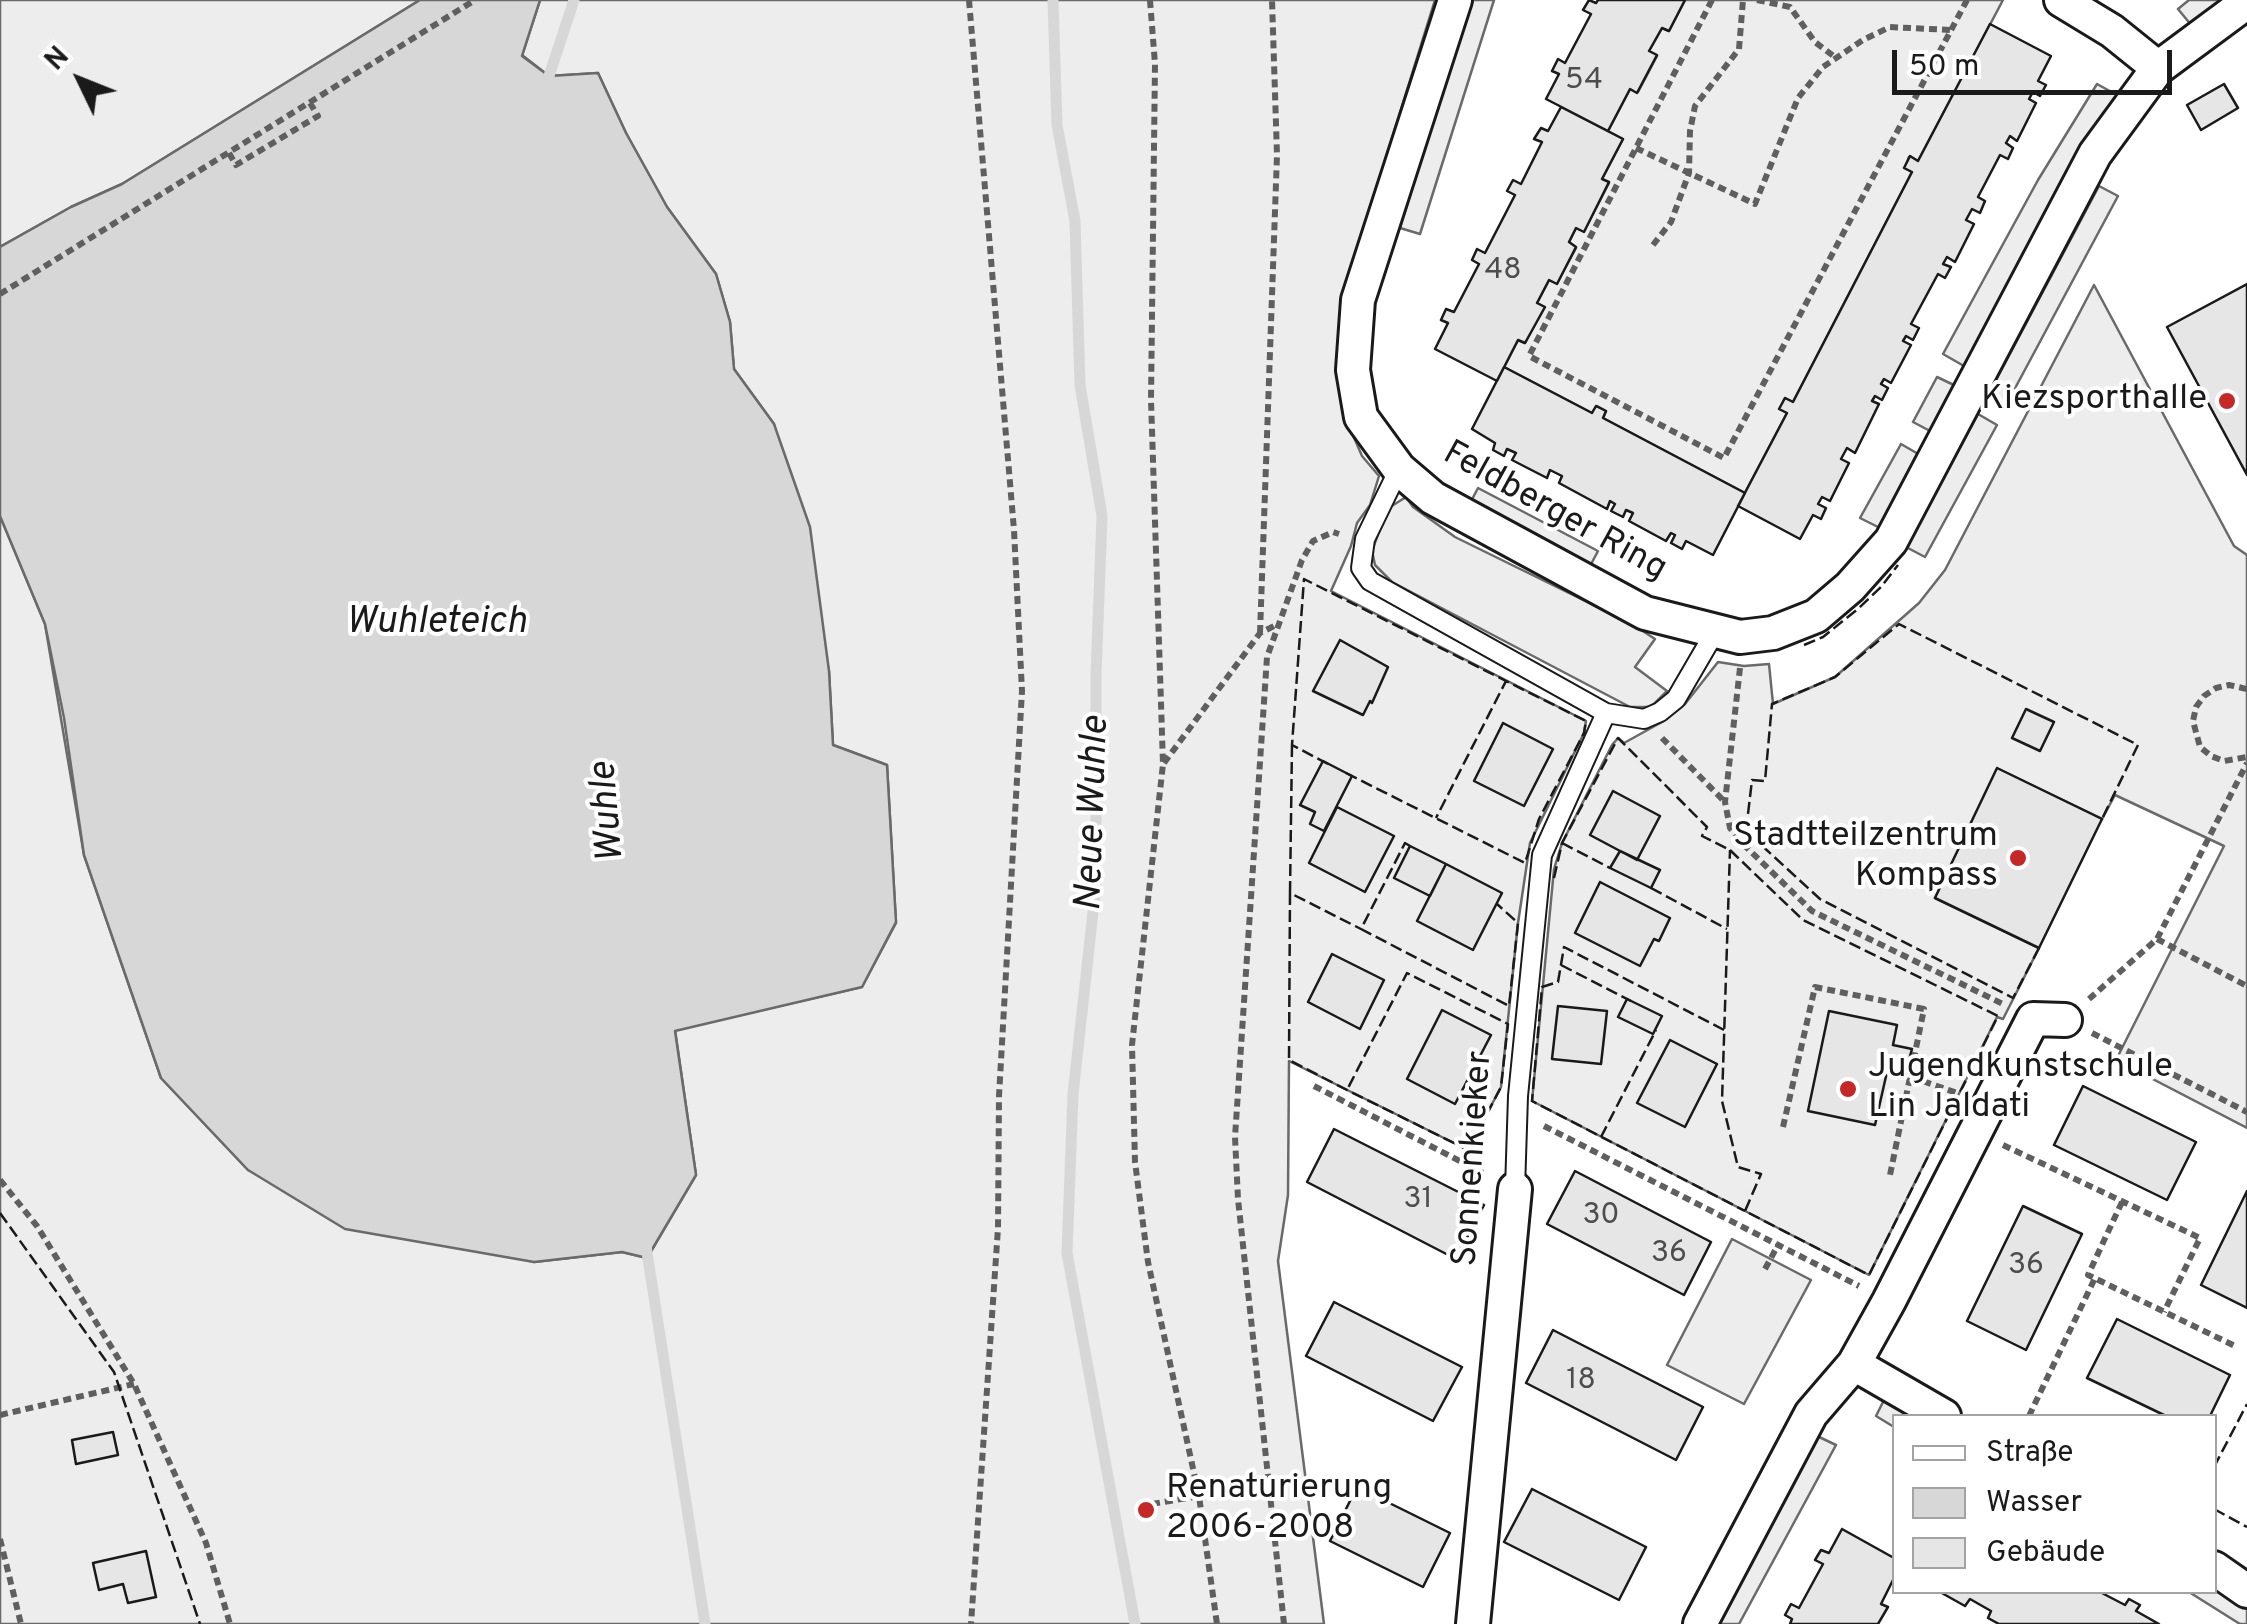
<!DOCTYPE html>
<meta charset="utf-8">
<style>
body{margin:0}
#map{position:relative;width:2247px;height:1624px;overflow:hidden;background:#fff;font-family:Overpass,sans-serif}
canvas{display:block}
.legend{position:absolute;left:1892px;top:1414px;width:325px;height:180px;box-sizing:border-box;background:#fff;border:2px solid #a3a3a3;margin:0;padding:12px 18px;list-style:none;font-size:30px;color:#1a1a1a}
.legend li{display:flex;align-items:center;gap:20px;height:50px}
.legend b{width:50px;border:2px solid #a3a3a3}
.north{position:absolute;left:30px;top:30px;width:100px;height:100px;-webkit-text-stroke:8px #fff;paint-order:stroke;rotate:313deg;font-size:28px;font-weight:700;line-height:40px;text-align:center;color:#1a1a1a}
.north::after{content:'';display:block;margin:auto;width:35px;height:45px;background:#1a1a1a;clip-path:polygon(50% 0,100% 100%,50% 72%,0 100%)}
.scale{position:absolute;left:1892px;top:50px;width:280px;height:45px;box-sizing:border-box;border:5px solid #1a1a1a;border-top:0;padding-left:12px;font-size:30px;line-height:35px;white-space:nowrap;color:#1a1a1a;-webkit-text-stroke:8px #fff;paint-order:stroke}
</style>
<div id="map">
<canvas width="2247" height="1624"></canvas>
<ul class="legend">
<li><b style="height:12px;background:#fff"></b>Straße</li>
<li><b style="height:28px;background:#d7d7d7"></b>Wasser</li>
<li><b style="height:28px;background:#e6e6e6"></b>Gebäude</li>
</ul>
<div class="north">N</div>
<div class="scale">50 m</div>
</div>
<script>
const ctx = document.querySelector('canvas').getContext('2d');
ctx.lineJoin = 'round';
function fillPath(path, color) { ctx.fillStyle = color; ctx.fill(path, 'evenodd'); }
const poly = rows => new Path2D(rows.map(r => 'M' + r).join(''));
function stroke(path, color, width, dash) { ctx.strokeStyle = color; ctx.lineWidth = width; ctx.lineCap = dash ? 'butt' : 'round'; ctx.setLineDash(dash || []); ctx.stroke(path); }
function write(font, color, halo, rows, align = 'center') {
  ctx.font = font + ' Overpass,sans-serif'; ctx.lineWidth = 8; ctx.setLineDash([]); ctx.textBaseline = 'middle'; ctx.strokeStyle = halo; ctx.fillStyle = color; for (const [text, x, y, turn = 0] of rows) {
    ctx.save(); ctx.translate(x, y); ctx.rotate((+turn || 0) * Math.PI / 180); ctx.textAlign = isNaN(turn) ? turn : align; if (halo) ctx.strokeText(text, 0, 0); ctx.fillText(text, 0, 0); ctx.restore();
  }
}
const built = poly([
 [0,0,420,0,122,184,71,207,0,247,0,0],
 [540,0,1435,0,1360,241,1346,419,1362,456,1379,476,1370,505,1357,523,1351,546,1331,591,1586,721,1584,733,1530,843,1518,923,1501,1087,1468,1150,1289,1061,1288,1195,1278,1261,1324,1624,0,1624,0,516,45,624,84,855,161,1078,248,1170,534,1262,622,1252,647,1258,696,1175,675,1030,862,987,896,923,887,765,833,745,829,671,774,424,734,369,730,322,716,274,667,207,626,133,598,73,549,76,522,55,540,0],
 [1470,0,1494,0,1420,234,1400,228,1470,0],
 [1685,0,2003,0,1918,161,1909,157,1905,168,1912,172,1793,402,1785,398,1780,409,1787,413,1745,493,1603,418,1606,411,1597,406,1592,413,1504,367,1518,340,1525,343,1544,307,1537,303,1549,280,1557,283,1576,248,1569,242,1576,228,1584,231,1609,183,1602,179,1623,139,1608,131,1630,89,1638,92,1657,56,1649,51,1662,28,1669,31,1685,0],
 [2189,0,2226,0,2192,26,2178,9,2189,0],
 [2097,84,2117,95,2056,197,1964,366,1943,354,2038,180,2097,84],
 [2099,186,2118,196,2005,407,1987,397,2099,186],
 [2094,285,2234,546,2247,555,2247,1128,2116,1060,2224,846,2115,795,2102,819,1998,769,1935,898,2039,948,2003,1019,1997,1017,1869,1275,1532,1101,1554,869,1562,843,1612,745,1618,738,1624,743,1662,722,1685,704,1718,662,1744,666,1769,664,1773,704,1835,677,1919,603,1945,570,2094,285],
 [1937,377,1956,386,1932,432,1913,422,1937,377],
 [1978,414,1997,425,1925,557,1906,547,1978,414],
 [1901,444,1920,455,1880,528,1860,518,1901,444],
 [1478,488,1598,551,1588,570,1468,507,1478,488],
 [1406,497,1413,507,1455,537,1632,624,1655,639,1635,667,1667,691,1651,707,1630,707,1392,582,1375,565,1372,551,1387,509,1406,497],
 [1732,1239,1811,1280,1744,1404,1667,1365,1732,1239],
 [1886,1396,1923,1416,1894,1416,1894,1427,1876,1416,1886,1396],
 [1815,1435,1836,1445,1739,1624,1714,1624,1815,1435],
 [2215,1580,2247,1600,2247,1624,2240,1624,2189,1592,2214,1592,2215,1580]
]);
fillPath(built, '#ededed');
stroke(built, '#6a6a6a', 2.5);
const water = poly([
 [420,0,540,0,522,56,549,76,598,73,626,133,667,207,716,274,730,322,734,369,774,424,810,527,829,671,833,745,887,765,896,922,862,987,675,1031,696,1175,647,1258,622,1252,534,1262,345,1229,248,1170,161,1078,84,855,64,718,45,624,0,516,0,247,71,207,122,184,420,0]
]);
fillPath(water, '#d7d7d7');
stroke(water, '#6a6a6a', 2.5);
stroke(poly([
 [1053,0,1057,125,1075,221,1080,385,1102,516,1096,675,1096,885,1073,1094,1067,1253,1135,1624],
 [550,92,549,76,574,0],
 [646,1246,705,1624]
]), '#d7d7d7', 11);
const building = poly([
 [1589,0,1596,3,1598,0,1685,0,1669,31,1662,28,1649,51,1657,55,1637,93,1630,89,1608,131,1546,99,1559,74,1552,71,1558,59,1565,63,1591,14,1583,10,1589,0],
 [1990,24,2051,56,2038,81,2046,85,2040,96,2033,92,2029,99,2036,103,2017,141,2010,136,2006,143,2013,148,2008,159,2000,155,1978,197,1985,201,1980,213,1972,209,1966,220,1974,224,1955,262,1947,257,1943,264,1951,267,1945,278,1938,274,1911,324,1919,328,1913,340,1906,336,1903,341,1911,345,1891,383,1884,379,1881,384,1888,388,1882,400,1875,396,1872,401,1879,404,1855,453,1847,448,1841,459,1849,463,1830,501,1822,497,1818,504,1826,508,1821,519,1813,515,1800,539,1738,506,1787,413,1779,409,1785,398,1793,402,1912,172,1904,168,1910,156,1918,161,1990,24],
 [2224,84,2238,108,2201,130,2187,105,2224,84],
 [1561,107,1623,139,1602,179,1609,182,1584,232,1576,228,1569,242,1576,247,1557,284,1549,280,1537,303,1545,307,1525,343,1518,340,1497,381,1435,349,1448,323,1441,320,1446,309,1454,312,1479,264,1472,260,1477,249,1485,253,1515,195,1507,191,1513,180,1521,184,1542,142,1534,139,1541,128,1548,131,1561,107],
 [2247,284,2247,475,2167,327,2247,284],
 [1504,367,1592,413,1596,406,1606,411,1603,418,1745,493,1713,555,1686,541,1682,549,1671,543,1675,535,1671,533,1666,541,1629,521,1633,513,1626,510,1623,517,1611,511,1615,504,1610,501,1607,509,1559,483,1562,476,1550,470,1547,478,1512,460,1516,453,1507,449,1504,456,1493,450,1495,443,1472,429,1504,367],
 [1340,640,1388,667,1372,703,1370,701,1363,715,1313,691,1340,640],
 [2026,709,2054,722,2040,751,2012,738,2026,709],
 [1503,723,1553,749,1524,806,1474,781,1503,723],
 [1323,761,1352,776,1324,831,1310,824,1315,812,1300,805,1323,761],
 [1997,768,2102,819,2039,948,1935,898,1997,768],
 [1613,791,1660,816,1637,860,1590,835,1613,791],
 [1337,807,1394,836,1365,892,1309,863,1337,807],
 [1410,846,1446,864,1430,896,1394,878,1410,846],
 [1620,851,1660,870,1651,888,1610,868,1620,851],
 [1446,864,1502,893,1473,950,1417,921,1446,864],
 [1600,882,1670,918,1659,941,1654,939,1640,966,1575,933,1600,882],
 [1332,954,1384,980,1360,1029,1308,1002,1332,954],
 [1627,999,1662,1016,1653,1034,1618,1017,1627,999],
 [1558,1006,1607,1011,1601,1064,1552,1059,1558,1006],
 [1442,1010,1491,1035,1455,1104,1407,1079,1442,1010],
 [1829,1011,1897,1025,1893,1045,1912,1049,1907,1067,1889,1063,1875,1125,1808,1111,1829,1011],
 [1670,1040,1717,1064,1685,1127,1637,1103,1670,1040],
 [2083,1086,2196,1142,2167,1200,2054,1145,2083,1086],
 [1334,1129,1484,1205,1456,1259,1307,1182,1334,1129],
 [1575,1171,1711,1242,1684,1295,1547,1224,1575,1171],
 [2247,1191,2247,1308,2201,1285,2247,1191],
 [2023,1206,2082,1234,2026,1350,1967,1321,2023,1206],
 [1334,1302,1462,1367,1433,1421,1306,1356,1334,1302],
 [2117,1319,2230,1375,2210,1416,2166,1416,2087,1378,2117,1319],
 [1553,1330,1703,1407,1676,1460,1526,1383,1553,1330],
 [113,1432,118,1455,76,1464,72,1440,113,1432],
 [1357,1487,1450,1533,1423,1587,1330,1541,1357,1487],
 [1532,1489,1646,1547,1619,1600,1504,1542,1532,1489],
 [1842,1529,1894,1558,1894,1578,1881,1604,1888,1607,1878,1624,1790,1624,1792,1619,1785,1615,1791,1604,1799,1608,1823,1564,1815,1560,1821,1550,1829,1553,1842,1529],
 [146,1551,156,1597,128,1603,123,1584,99,1590,93,1563,146,1551],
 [1940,1592,2100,1592,2125,1605,2129,1599,2140,1605,2136,1611,2159,1624,1999,1624,1988,1618,1991,1611,1970,1599,1965,1606,1940,1592]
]);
fillPath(building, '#e6e6e6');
stroke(building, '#1a1a1a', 2.5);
const service = poly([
 [1399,469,1365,539,1361,568,1370,581,1606,713,1644,719,1660,712,1676,699,1715,632],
 [1515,1189,1518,1096,1542,855,1606,713]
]);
const minor = poly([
 [1455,0,1358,300,1353,370,1361,417,1399,469,1433,498,1645,613,1740,637,1773,633,1816,616,1850,587,1891,541,2095,154,2158,68,2247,2],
 [2061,0,2112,31,2158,68],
 [1854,1364,1944,1416],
 [2214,1568,2247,1591],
 [1473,1624,1515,1189],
 [1700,1624,1811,1414,1854,1364,1889,1301,2033,1019,2065,1020]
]);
stroke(service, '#1a1a1a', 22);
stroke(minor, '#1a1a1a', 38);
stroke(poly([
 [969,0,1014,530,1022,691,999,1096,998,1228,971,1624],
 [1150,0,1155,64,1151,400,1163,764,1132,1045,1135,1162,1148,1262,1199,1496,1217,1624],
 [1712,0,1529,356,1724,458,1967,0],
 [1757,0,1790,7,1815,42,1836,58],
 [1636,148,1755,204,1798,98,1823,67,1863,40,1890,27,1951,30],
 [229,153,236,165,318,116,310,103],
 [1653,245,1671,222,1689,173,1690,131,1695,106,1739,49,1743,0],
 [0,294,475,0],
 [1260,633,1277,155,1272,0],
 [1740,668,1725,802,1730,828,1742,843,1812,911,2005,1005],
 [2247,689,2229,685,2216,688,2204,696,2196,707,2193,721,2200,747,2211,756,2224,761,2247,757],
 [1662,738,1725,802],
 [1164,763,1260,633,1278,624],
 [2157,939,2247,986],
 [2089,999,2157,939,2247,763],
 [2092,1033,2247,1112],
 [1911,1077,1957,1093],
 [1314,1086,1487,1175],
 [1544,1126,1859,1286],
 [1783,1127,1815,987,1924,1009,1890,1175],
 [2003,1145,2200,1238,2164,1312],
 [0,1180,37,1226,134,1384,206,1543,230,1624],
 [2122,1202,2088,1275,2235,1346],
 [1765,1269,1778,1245],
 [0,1415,134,1384],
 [2029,1416,2095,1278],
 [1152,1504,1199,1496],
 [0,1539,21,1624],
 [1284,1624,1238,1199,1235,1137,1267,657,1302,560,1313,541,1333,532,1339,534]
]), '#5f5f5f', 6, [8, 5]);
stroke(service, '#fff', 18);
stroke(minor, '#fff', 32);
stroke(poly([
 [1804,645,1823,637,1859,608,1881,587,1898,565],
 [1292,745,1290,893,1361,929],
 [1328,764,1292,745,1304,579,1506,681],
 [1346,773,1525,863,1539,819,1584,733,1586,721,1506,681,1436,818],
 [1562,843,1610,868],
 [1410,846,1405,843,1361,929,1509,1006,1518,923,1497,904],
 [1730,850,1803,920,1998,1016,1869,1275,1745,1211,1761,1174,1738,1167,1722,1101,1730,850],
 [1554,878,1562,843,1618,738,1707,827,1702,836,1730,850],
 [1651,888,1727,929],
 [1290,893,1289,1060,1347,1090,1468,1150,1501,1087,1508,1024,1407,973,1347,1090],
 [2039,948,2013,998,1820,899,1746,831,1752,780,1765,781,1772,704,1835,677,1899,624,2138,745,2102,819],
 [1561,965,1631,1001],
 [1724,1030,1564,947,1558,982,1542,987,1532,1101,1745,1211],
 [1601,1137,1656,1030],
 [0,1213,114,1372,200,1624],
 [2214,1467,2247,1404],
 [2214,1509,2247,1527]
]), '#1a1a1a', 2.5, [12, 5]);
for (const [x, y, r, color] of [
 [2227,401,10,"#c62828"],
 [2018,858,10,"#c62828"],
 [1848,1089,10,"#c62828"],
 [1146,1510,10,"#c62828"]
]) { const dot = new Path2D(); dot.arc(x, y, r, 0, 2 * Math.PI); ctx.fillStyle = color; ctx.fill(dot); stroke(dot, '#fff', 4); }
write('30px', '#4d4d4d', null, [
 ["54",1584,82],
 ["48",1503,272],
 ["31",1418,1201],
 ["30",1601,1217],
 ["36",1669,1255],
 ["36",2026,1267],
 ["18",1581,1382]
]);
write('35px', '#1a1a1a', '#fff', [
 ["Kiezsporthalle",2207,401],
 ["Stadtteilzentrum",1998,838],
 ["Kompass",1998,878],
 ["Jugendkunstschule",1868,1069,"left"],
 ["Lin Jaldati",1868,1109,"left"],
 ["Renaturierung",1166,1490,"left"],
 ["2006-2008",1166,1530,"left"]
], 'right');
write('35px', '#1a1a1a', '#fff', [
 ["Feldberger Ring",1554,513,29],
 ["Sonnenkieker",1475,1159,-86]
]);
write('italic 38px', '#1a1a1a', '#fff', [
 ["Wuhleteich",436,624],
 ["Wuhle",610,812,-95],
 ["Neue Wuhle",1095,814,-88]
]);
</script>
